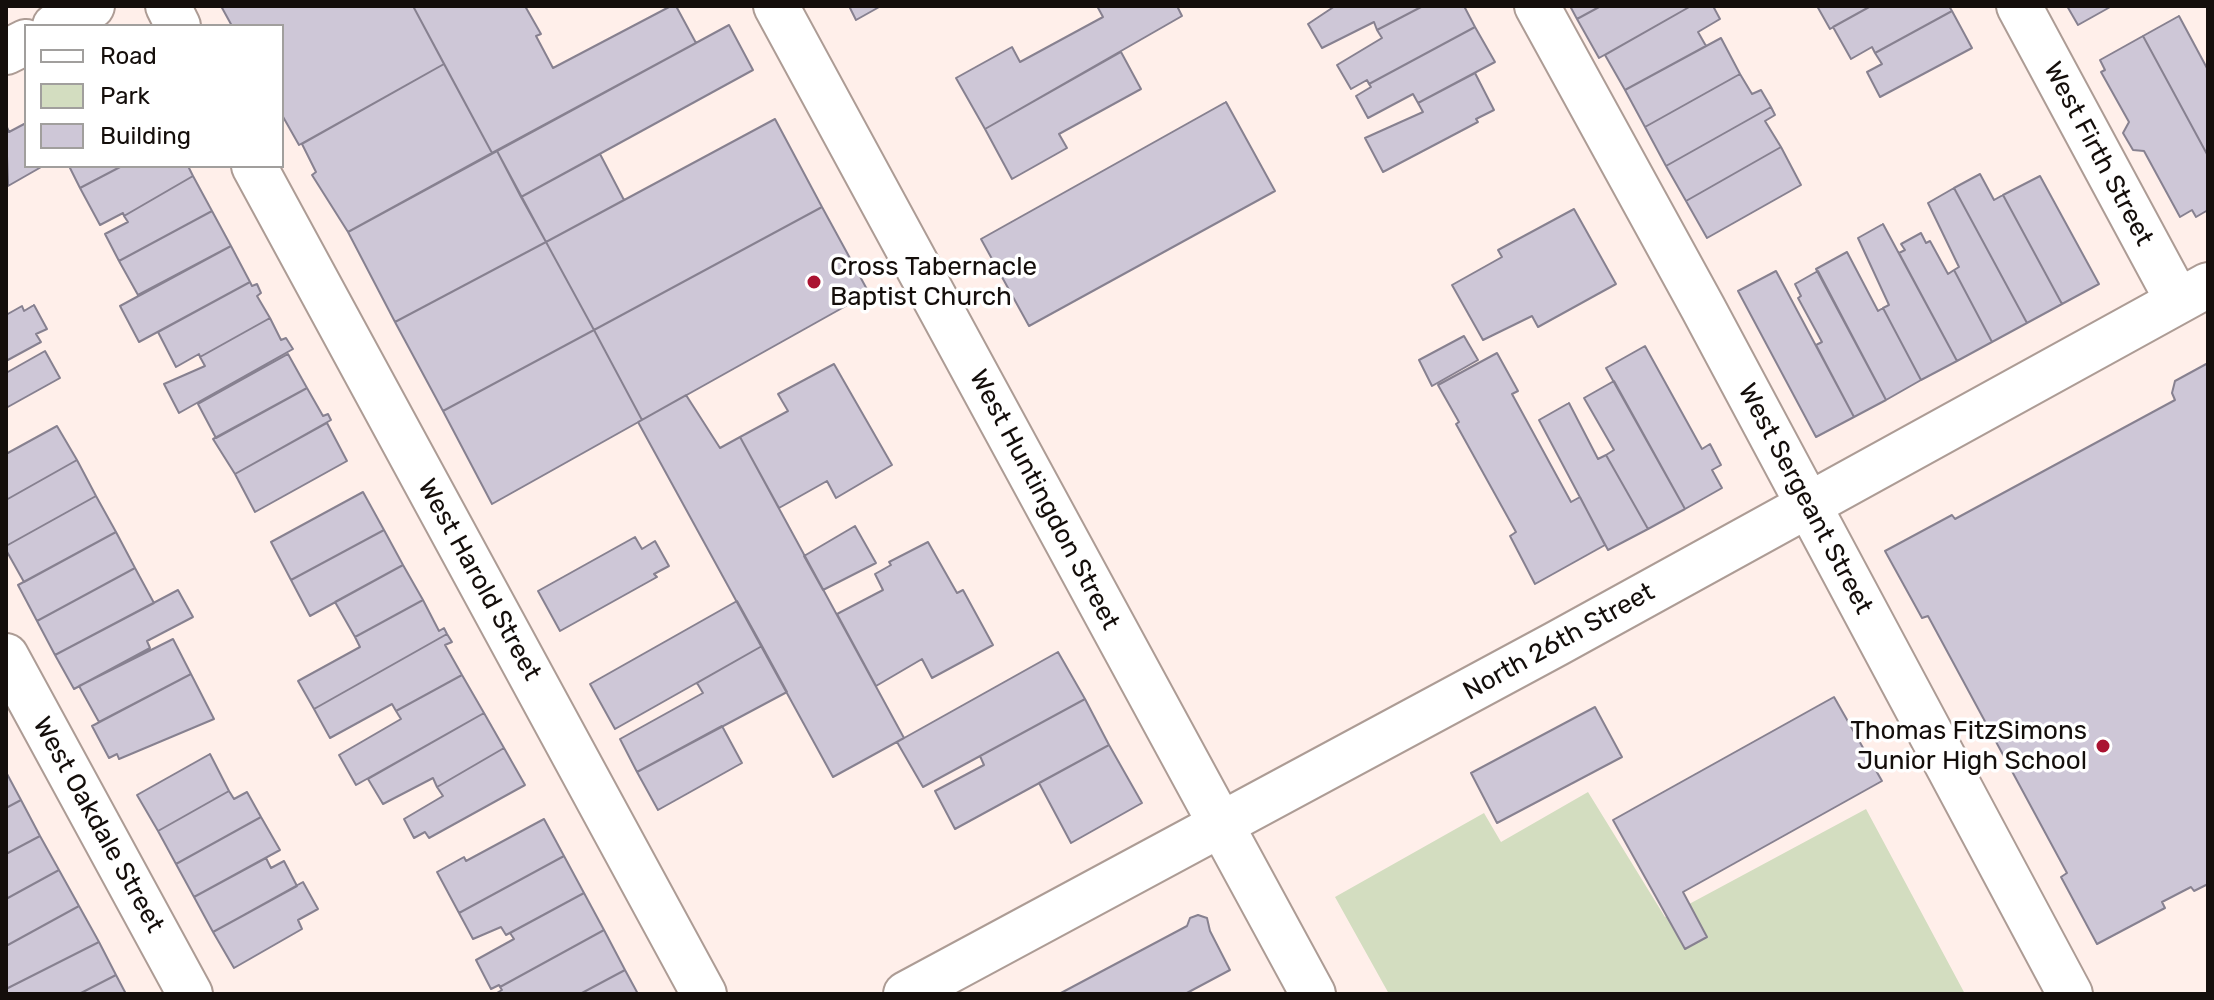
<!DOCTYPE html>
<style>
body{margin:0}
#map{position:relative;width:2214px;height:1000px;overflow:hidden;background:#ffefea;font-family:Rubik,sans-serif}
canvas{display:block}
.frame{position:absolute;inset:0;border:8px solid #140e0b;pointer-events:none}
.legend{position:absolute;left:24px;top:24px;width:260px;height:144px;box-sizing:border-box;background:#fff;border:2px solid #a19f9d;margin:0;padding:10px 14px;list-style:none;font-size:24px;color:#140e0b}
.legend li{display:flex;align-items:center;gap:16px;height:40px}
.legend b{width:40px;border:2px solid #a19f9d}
</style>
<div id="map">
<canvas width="2214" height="1000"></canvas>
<div class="frame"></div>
<ul class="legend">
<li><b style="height:10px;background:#fff"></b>Road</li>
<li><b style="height:22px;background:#d3ddc0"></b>Park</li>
<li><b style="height:22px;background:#cec7d7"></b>Building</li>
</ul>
</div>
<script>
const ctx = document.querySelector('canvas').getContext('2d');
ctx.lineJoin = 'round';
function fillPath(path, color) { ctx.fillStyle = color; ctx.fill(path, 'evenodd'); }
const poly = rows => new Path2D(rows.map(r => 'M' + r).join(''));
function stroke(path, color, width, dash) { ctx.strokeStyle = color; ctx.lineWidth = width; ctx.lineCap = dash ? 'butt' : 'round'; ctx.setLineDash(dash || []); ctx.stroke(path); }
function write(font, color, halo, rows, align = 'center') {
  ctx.font = font + ' Rubik,sans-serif'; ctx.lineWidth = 7; ctx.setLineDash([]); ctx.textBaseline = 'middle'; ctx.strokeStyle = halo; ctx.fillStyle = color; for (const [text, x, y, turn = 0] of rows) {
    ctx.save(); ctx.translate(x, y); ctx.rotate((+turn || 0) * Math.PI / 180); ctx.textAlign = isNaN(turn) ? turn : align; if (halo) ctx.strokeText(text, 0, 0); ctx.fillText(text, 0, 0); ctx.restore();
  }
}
fillPath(poly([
 [1588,792,1665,917,1866,809,1965,994,1389,994,1335,897,1484,813,1501,842]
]), '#d3ddc0');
const building = poly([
 [221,6,413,6,444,64,299,145,282,115,282,26,232,26,221,6],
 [413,6,525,6,541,34,536,36,553,68,671,6,676,6,696,43,492,153,413,6],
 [849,6,881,6,856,20,849,6],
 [1097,6,1177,6,1182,16,985,129,956,78,1012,47,1020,62,1103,17,1097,6],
 [1335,6,1423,6,1377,30,1374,22,1322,48,1308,24,1335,6],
 [1423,6,1464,6,1475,27,1369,84,1367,80,1351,89,1337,65,1382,38,1377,30,1423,6],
 [1570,6,1601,6,1577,19,1570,6],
 [1601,6,1691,6,1599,58,1577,19,1601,6],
 [1691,6,1713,6,1720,19,1698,32,1706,46,1625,90,1605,55,1691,6],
 [1817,6,1871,6,1830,29,1817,6],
 [1871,6,1949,6,1952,11,1875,53,1872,47,1851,59,1833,27,1871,6],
 [2067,6,2112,6,2078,25,2067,6],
 [1952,11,1972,48,1880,97,1867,72,1882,64,1875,53,1952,11],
 [2179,16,2208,70,2208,156,2143,36,2179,16],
 [729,25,753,70,521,197,497,151,729,25],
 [1475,27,1495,62,1418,103,1413,94,1368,118,1356,96,1371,87,1369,84,1475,27],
 [2143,36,2208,156,2208,210,2196,217,2192,210,2180,217,2144,151,2133,150,2123,133,2129,122,2101,72,2105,70,2100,60,2143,36],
 [1721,38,1740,74,1645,127,1625,90,1721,38],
 [1121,52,1141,89,1059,134,1067,148,1012,179,985,129,1121,52],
 [444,64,492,153,348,232,312,175,316,172,302,144,444,64],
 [1475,73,1494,110,1476,119,1478,122,1383,172,1365,138,1423,112,1418,103,1475,73],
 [1740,74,1752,94,1761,90,1771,107,1666,166,1645,127,1740,74],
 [1226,102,1275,191,1029,326,981,239,1226,102],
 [1771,107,1775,115,1765,121,1781,147,1686,201,1666,166,1771,107],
 [775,119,822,207,594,330,546,242,775,119],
 [26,123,26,166,43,166,8,186,6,125,9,132,26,123],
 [1781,147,1801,185,1707,238,1686,201,1781,147],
 [497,151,546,242,395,322,348,232,497,151],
 [600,154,624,200,546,242,521,197,600,154],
 [69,166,122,166,80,188,69,166],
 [122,166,188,166,193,176,124,216,123,213,100,225,80,188,122,166],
 [1980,174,1994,200,2003,195,2062,304,2027,323,1954,188,1980,174],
 [193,176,212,211,119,261,105,234,128,222,124,216,193,176],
 [2040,176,2099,284,2062,304,2003,195,2040,176],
 [1954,188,2027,323,1992,342,1954,270,1959,267,1928,203,1954,188],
 [822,207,869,293,642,420,594,330,822,207],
 [1574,209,1616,284,1538,327,1532,316,1483,340,1452,285,1502,257,1498,250,1574,209],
 [212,211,231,246,138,295,119,261,212,211],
 [1883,224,1957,361,1921,380,1883,308,1889,305,1858,238,1883,224],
 [1921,233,1926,243,1930,241,1948,274,1954,270,1992,342,1957,361,1899,253,1905,250,1901,244,1921,233],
 [546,242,594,330,443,411,395,322,546,242],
 [231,246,250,282,139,342,120,306,231,246],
 [1847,252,1878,311,1883,308,1921,380,1886,400,1816,269,1847,252],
 [1776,271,1854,417,1816,437,1738,291,1776,271],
 [1818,271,1886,400,1854,417,1816,345,1822,342,1798,298,1801,296,1795,284,1818,271],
 [250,282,252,286,257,284,261,293,257,296,270,318,200,357,199,354,176,367,158,332,250,282],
 [34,305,47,329,36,334,41,342,6,361,6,315,22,306,24,311,34,305],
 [270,318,281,340,286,338,293,349,179,413,164,384,205,366,200,357,270,318],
 [594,330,642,420,492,504,443,411,594,330],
 [1464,336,1478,360,1432,386,1419,360,1464,336],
 [1645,346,1702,449,1710,444,1721,465,1712,470,1722,488,1685,509,1606,368,1645,346],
 [45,351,60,378,6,408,6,373,45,351],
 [1497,353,1518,391,1512,394,1571,502,1580,497,1605,545,1535,584,1510,536,1516,532,1456,424,1459,422,1438,385,1497,353],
 [288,354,307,388,216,438,198,404,288,354],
 [2208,363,2208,884,2194,891,2191,887,2162,902,2165,908,2097,944,2061,877,2067,873,1928,616,1922,618,1885,551,1952,515,1955,519,2175,400,2172,393,2175,381,2208,363],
 [834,364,892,465,836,498,827,481,779,508,740,437,788,411,778,394,834,364],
 [1614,381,1685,509,1648,529,1606,455,1614,450,1584,398,1614,381],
 [307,388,323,416,328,414,331,420,235,474,213,439,307,388],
 [686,395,720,448,740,437,904,738,833,777,638,422,686,395],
 [1569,403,1598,459,1606,455,1648,529,1608,550,1539,420,1569,403],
 [327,423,347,461,255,512,235,474,327,423],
 [57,426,77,460,6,500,6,454,57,426],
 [77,460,96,496,6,546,6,500,77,460],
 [363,492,384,530,291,580,271,542,363,492],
 [96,496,116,532,24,582,6,550,6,546,96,496],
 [855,526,876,563,823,590,804,556,855,526],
 [384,530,403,565,310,616,291,580,384,530],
 [116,532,135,568,37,621,18,585,116,532],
 [635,537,642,549,655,541,669,566,654,574,657,577,560,631,538,591,635,537],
 [928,542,957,593,963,590,993,645,932,678,922,659,876,686,837,614,883,590,875,574,891,565,889,562,928,542],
 [403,565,423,600,355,637,335,602,403,565],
 [135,568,154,603,55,655,37,621,135,568],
 [178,590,193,617,147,641,150,648,74,689,55,655,178,590],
 [423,600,439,631,444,628,447,634,314,709,298,681,360,647,355,637,423,600],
 [737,601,762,646,615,729,590,684,737,601],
 [447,634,452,642,445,645,462,675,396,711,392,704,330,738,314,709,447,634],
 [173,639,191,674,99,722,79,686,173,639],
 [762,646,787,692,637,772,620,739,703,693,697,683,762,646],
 [1058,652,1085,699,923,787,897,742,1058,652],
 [191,674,214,719,119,759,117,754,109,758,92,726,191,674],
 [462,675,484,713,356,785,339,755,401,719,396,711,462,675],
 [1834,697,1882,781,1683,892,1707,937,1685,949,1613,820,1834,697],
 [1085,699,1109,745,955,829,935,791,984,765,980,756,1085,699],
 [1595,707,1622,757,1497,823,1471,773,1595,707],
 [484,713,504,748,437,787,433,778,383,804,368,779,484,713],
 [722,726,742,763,658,810,637,772,722,726],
 [1109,745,1142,803,1071,843,1039,783,1109,745],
 [504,748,525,785,429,838,425,832,414,838,404,819,443,796,437,787,504,748],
 [210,754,229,791,158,831,137,795,210,754],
 [6,772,21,800,6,808,6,772],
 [229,791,234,799,247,792,261,817,176,864,158,831,229,791],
 [21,800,40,836,6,854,6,808,21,800],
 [261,817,280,850,194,897,176,864,261,817],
 [544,819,564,856,459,913,437,872,464,857,466,861,544,819],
 [40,836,59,870,6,899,6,854,40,836],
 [564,856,584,893,506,935,501,927,473,939,459,913,564,856],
 [266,858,271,868,284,861,297,886,213,932,194,897,266,858],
 [59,870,79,906,6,946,6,899,59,870],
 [303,882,318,909,298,920,302,929,234,968,213,932,303,882],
 [584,893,604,930,500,987,499,985,491,989,476,960,514,939,510,933,584,893],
 [79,906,99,942,6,989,6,946,79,906],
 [1198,915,1207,918,1210,931,1230,970,1185,994,1059,994,1187,926,1190,918,1198,915],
 [604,930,625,970,580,994,495,994,502,990,500,987,604,930],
 [99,942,116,975,79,994,6,994,6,989,99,942],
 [625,970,638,994,580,994,625,970],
 [116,975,126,994,79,994,116,975]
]);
fillPath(building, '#cec7d7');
stroke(building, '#878190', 2);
const minor = poly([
 [168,6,178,26],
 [776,6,1313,994],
 [1537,6,1703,308,2070,994],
 [2019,6,2178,301],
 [55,26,92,6],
 [6,52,26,42],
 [254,166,704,994],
 [6,656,190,994],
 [906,994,1556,644,2208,285]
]);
stroke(minor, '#ad9c95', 48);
stroke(minor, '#fff', 44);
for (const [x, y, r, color] of [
 [814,282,8,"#aa1331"],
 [2103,746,8,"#aa1331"]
]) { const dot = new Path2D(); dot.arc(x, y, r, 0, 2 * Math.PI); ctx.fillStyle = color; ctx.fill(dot); stroke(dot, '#fff', 3); }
write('26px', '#140e0b', '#fff', [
 ["West Firth Street",2098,154,62],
 ["West Sergeant Street",1805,499,62],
 ["West Huntingdon Street",1044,500,62],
 ["West Harold Street",479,580,61],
 ["North 26th Street",1559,642,-29],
 ["West Oakdale Street",98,825,61]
]);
write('26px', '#140e0b', '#fff', [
 ["Cross Tabernacle",830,267],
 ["Baptist Church",830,297],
 ["Thomas FitzSimons",2087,731,"right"],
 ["Junior High School",2087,761,"right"]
], 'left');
</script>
